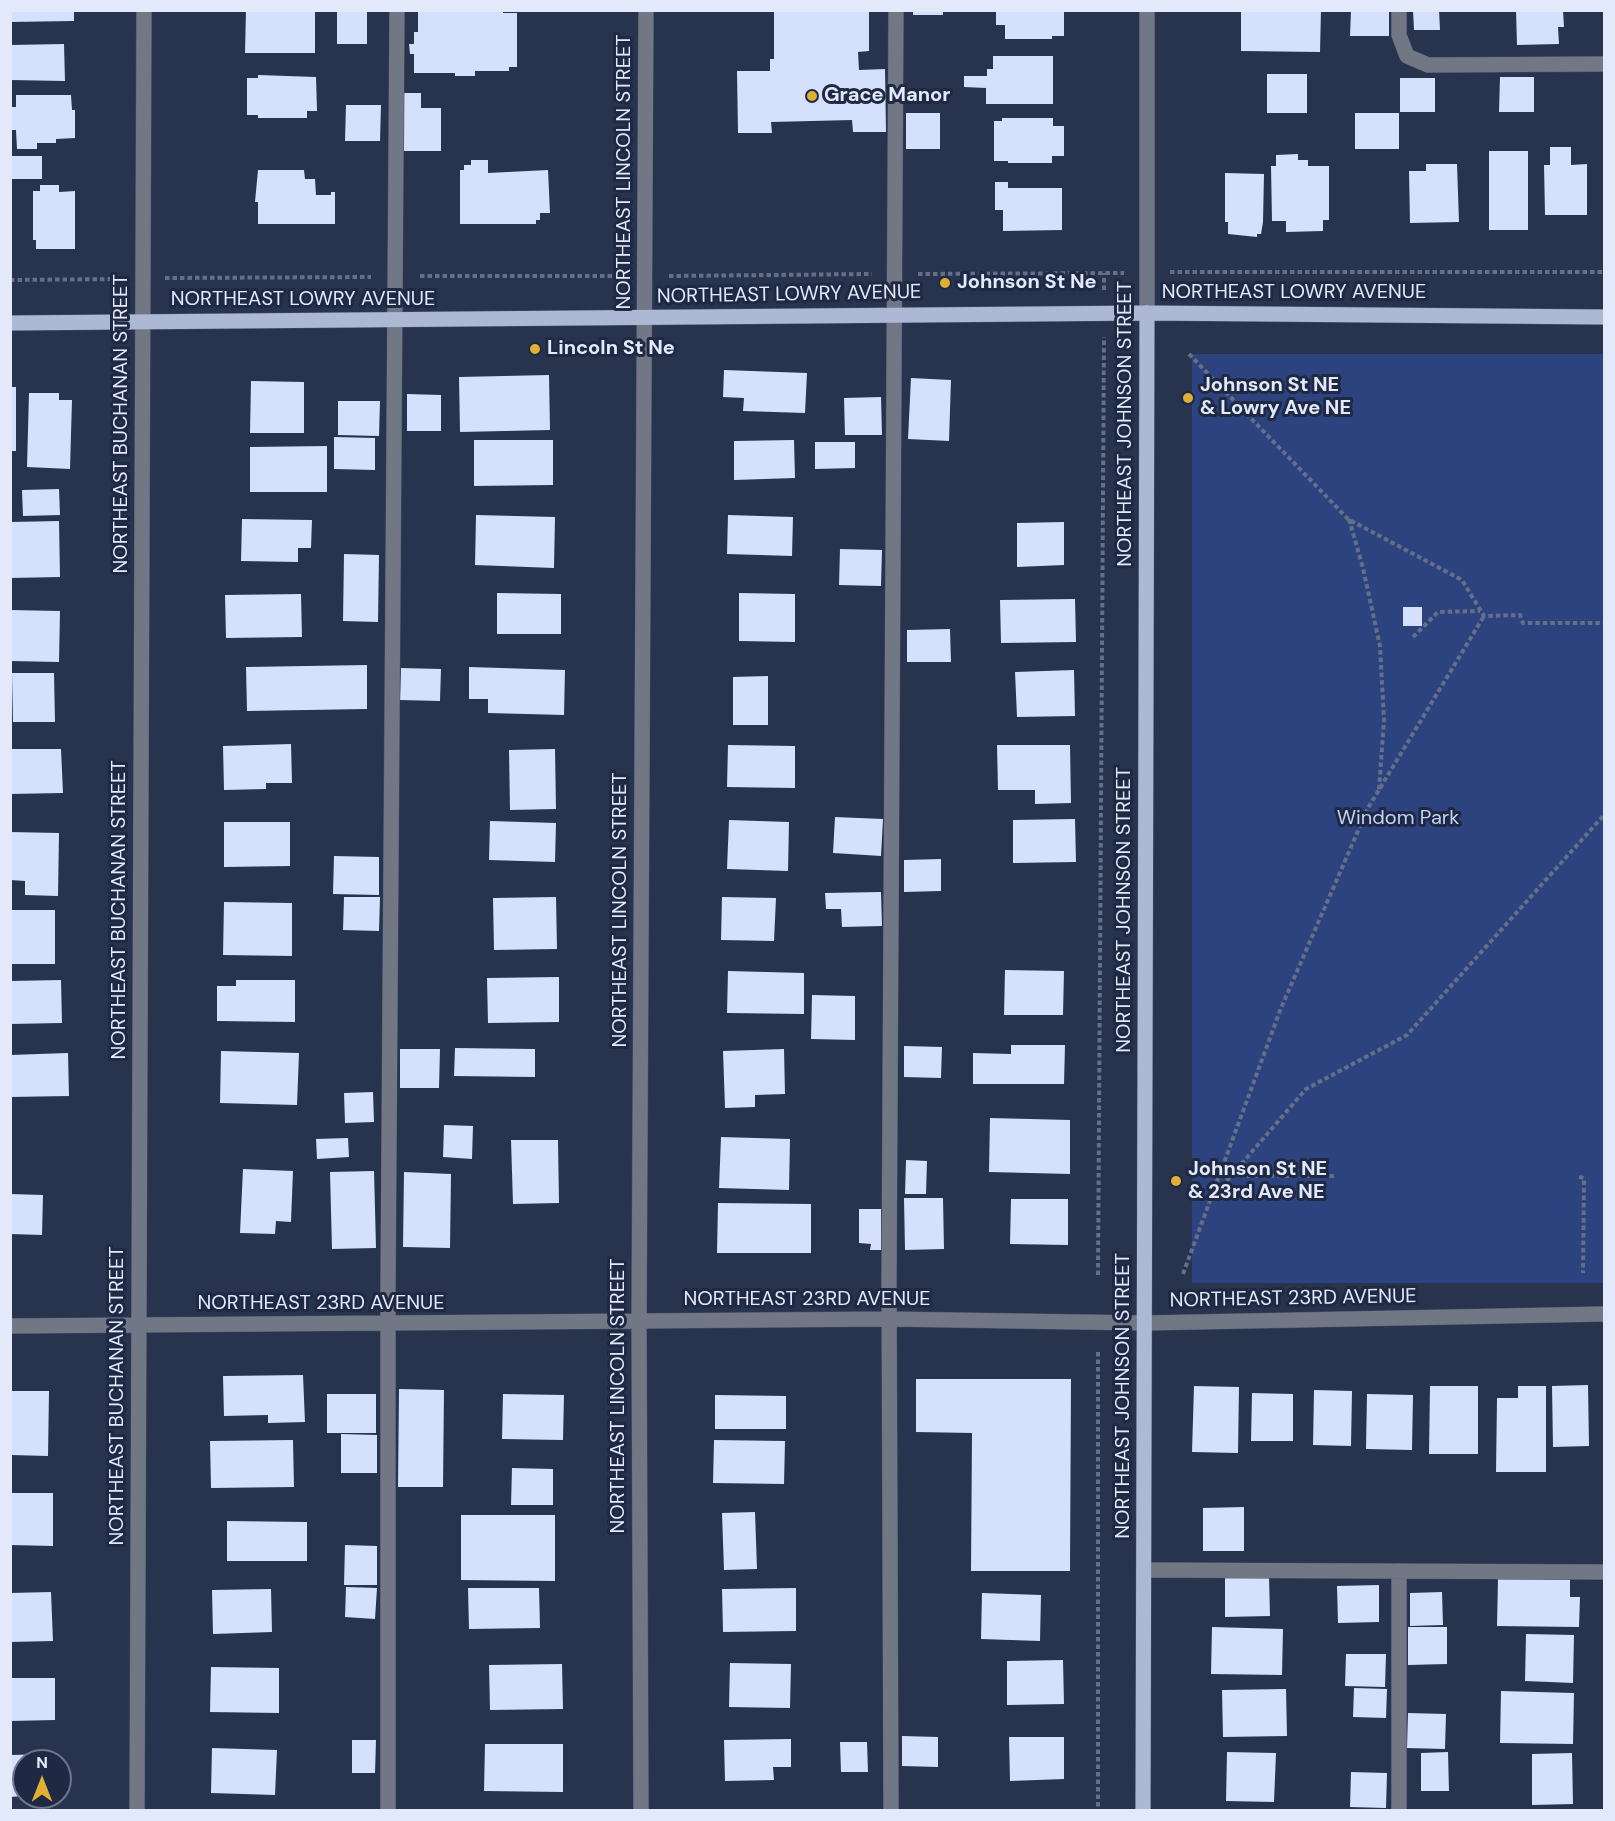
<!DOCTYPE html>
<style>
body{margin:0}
#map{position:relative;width:1615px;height:1821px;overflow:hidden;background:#28334e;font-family:"DM Sans",sans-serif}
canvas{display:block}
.frame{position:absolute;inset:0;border:12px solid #e2e9fb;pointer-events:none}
.north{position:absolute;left:12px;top:1749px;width:60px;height:60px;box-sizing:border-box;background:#1f2943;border:2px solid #6d768d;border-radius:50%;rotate:0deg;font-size:16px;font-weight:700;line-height:24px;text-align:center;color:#e2e9fb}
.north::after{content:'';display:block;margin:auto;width:21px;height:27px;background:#dfb034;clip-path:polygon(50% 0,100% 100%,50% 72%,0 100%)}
</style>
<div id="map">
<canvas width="1615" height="1821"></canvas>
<div class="frame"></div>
<div class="north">N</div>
</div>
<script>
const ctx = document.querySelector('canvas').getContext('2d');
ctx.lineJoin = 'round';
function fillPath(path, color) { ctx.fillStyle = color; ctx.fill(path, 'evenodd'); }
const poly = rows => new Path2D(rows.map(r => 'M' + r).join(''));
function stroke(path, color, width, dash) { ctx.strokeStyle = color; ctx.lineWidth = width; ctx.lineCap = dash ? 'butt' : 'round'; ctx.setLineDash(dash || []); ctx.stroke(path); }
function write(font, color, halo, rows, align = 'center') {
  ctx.font = font + ' "DM Sans",sans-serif'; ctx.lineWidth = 6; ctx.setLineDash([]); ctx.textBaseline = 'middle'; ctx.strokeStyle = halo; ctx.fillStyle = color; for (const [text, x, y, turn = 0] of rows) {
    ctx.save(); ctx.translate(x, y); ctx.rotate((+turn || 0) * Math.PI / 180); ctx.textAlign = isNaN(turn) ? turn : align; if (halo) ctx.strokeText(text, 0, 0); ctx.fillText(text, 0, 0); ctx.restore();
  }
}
fillPath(poly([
 [1192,354,1604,354,1604,1283,1192,1283]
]), '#2d437f');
fillPath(poly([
 [10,10,74,10,74,21,10,22],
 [246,10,315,10,315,53,245,53],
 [418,10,503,10,503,13,517,13,517,67,509,67,509,71,475,71,475,76,455,76,455,73,414,73,414,54,410,54,409,44,414,44,414,32,418,32],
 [774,10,869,10,869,51,858,52,859,70,885,69,886,132,853,132,852,120,771,122,772,133,738,133,737,71,770,71,770,59,774,59],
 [913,10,943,10,943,15,913,15],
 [996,10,1064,10,1064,36,1052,36,1052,39,1005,39,1005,25,996,25],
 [1241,10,1321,10,1320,52,1241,51],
 [1351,10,1389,10,1389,36,1350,36],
 [1413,10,1439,10,1440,30,1414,30],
 [1516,10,1563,10,1564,27,1558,27,1559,44,1517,45],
 [337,12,367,12,367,44,337,44],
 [64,44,65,81,10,80,10,45],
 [993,56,1053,56,1053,104,986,104,986,88,964,87,964,76,987,76,987,69,993,69],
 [1267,74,1307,74,1307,113,1267,113],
 [258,75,316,77,317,111,307,111,307,118,258,118,258,115,247,115,247,78,258,78],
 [1500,77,1534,77,1534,112,1499,112],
 [1400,78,1435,78,1435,112,1400,112],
 [403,93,421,93,421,108,441,108,441,151,403,151],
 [16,95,71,95,72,110,75,110,75,138,56,139,56,143,37,143,37,149,17,149,16,130,10,130,10,107,16,107],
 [346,105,381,105,380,141,345,141],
 [906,113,940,113,940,149,906,149],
 [1355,113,1399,113,1399,149,1355,149],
 [1002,118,1053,118,1053,126,1064,126,1064,156,1052,156,1052,163,1008,163,1008,161,994,161,994,121,1002,121],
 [1550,147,1571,147,1571,165,1587,164,1587,215,1545,215,1544,165,1550,165],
 [1489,151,1528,151,1528,230,1489,230],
 [1298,154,1298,160,1308,160,1308,166,1329,166,1329,220,1323,220,1323,231,1286,232,1286,221,1272,221,1271,166,1276,166,1276,155],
 [10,156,42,156,42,179,10,179],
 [471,160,488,160,488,173,548,170,550,213,540,213,540,220,536,220,536,224,460,224,460,170,464,170,464,165,471,165],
 [1426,164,1457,164,1459,222,1410,223,1409,171,1426,171],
 [258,170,304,170,305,179,315,179,316,195,331,195,331,192,335,192,335,224,258,224,258,202,255,202],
 [1225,173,1264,174,1263,222,1261,234,1257,234,1257,237,1228,234,1228,222,1225,222],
 [995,182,1008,182,1008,188,1062,188,1062,230,1003,231,1003,210,995,210],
 [40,185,59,185,59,192,75,191,75,249,36,249,36,240,33,240,33,191,40,191],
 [724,370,807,373,805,413,743,411,744,398,723,397],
 [549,375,550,430,460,432,459,377],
 [911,378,951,380,949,441,908,439],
 [251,381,304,382,304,433,250,433],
 [10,387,16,387,16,451,10,451],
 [29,393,59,393,59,400,72,400,70,469,27,467],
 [407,394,441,395,441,431,407,431],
 [881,397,882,435,845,435,844,398],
 [338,401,380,401,379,436,338,435],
 [334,437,375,438,375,470,334,469],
 [474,440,553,440,553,485,474,486],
 [794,440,795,478,734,480,734,441],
 [815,442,855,442,855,468,815,469],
 [327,446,327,492,250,492,250,447],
 [59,489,60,515,23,516,22,490],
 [476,515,555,517,554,568,475,565],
 [728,515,793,517,792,556,727,554],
 [242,519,312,520,311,548,298,548,298,562,241,561],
 [59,521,60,577,10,578,10,522],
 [1064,522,1064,565,1017,567,1017,523],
 [840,549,882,550,881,586,839,585],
 [344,554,379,555,378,622,343,621],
 [497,593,561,594,561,634,497,634],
 [739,593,795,594,795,642,739,641],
 [301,594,302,637,226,638,225,595],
 [1075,599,1076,642,1001,643,1000,600],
 [1403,607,1422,607,1422,626,1403,626],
 [10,610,60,611,59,662,10,661],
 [950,629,951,662,907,662,907,630],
 [367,665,367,709,247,711,246,667],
 [469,667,565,670,564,715,488,713,488,699,469,699],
 [401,668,441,669,440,701,400,700],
 [1074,670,1075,716,1017,717,1015,672],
 [12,673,54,673,55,722,13,722],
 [768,676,768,725,733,725,733,677],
 [291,744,292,783,266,783,266,789,224,790,223,746],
 [728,745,795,746,795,788,727,787],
 [997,745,1070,745,1071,803,1035,804,1035,790,998,790],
 [10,749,61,749,63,793,10,794],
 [555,749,556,809,510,810,509,750],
 [835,817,883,819,881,856,833,853],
 [1075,819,1076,862,1013,863,1013,820],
 [729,820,789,822,788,871,727,869],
 [490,821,556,823,555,862,489,860],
 [224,822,290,822,290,866,224,867],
 [10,832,59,833,58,896,25,895,25,881,10,880],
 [334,856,379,857,379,895,333,894],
 [941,859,941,891,904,892,904,860],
 [881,892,882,926,842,927,841,909,826,909,825,893],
 [344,897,380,897,379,931,343,930],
 [556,897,557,949,494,950,493,898],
 [722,897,776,898,774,941,721,940],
 [224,902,292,903,292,956,223,955],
 [12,910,55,910,55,964,12,964],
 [1005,970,1064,971,1063,1015,1004,1015],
 [728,971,804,973,804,1014,727,1013],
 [559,977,559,1022,488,1023,487,978],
 [61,980,62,1023,10,1024,10,981],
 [236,980,295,980,295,1022,217,1021,217,986,236,986],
 [812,995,855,996,855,1040,811,1039],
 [1011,1045,1065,1045,1064,1084,973,1084,973,1053,1011,1054],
 [904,1046,942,1047,941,1078,904,1077],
 [455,1048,535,1049,535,1077,454,1076],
 [400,1049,440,1049,439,1088,400,1088],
 [784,1049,785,1094,755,1095,755,1107,725,1108,723,1051],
 [221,1051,299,1053,297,1105,220,1103],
 [68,1053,69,1096,10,1097,10,1055],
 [373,1092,374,1122,345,1123,344,1093],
 [990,1118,1070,1120,1070,1174,989,1172],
 [444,1125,473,1126,472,1159,443,1157],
 [721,1137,790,1139,789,1190,719,1188],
 [348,1138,349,1157,317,1159,316,1139],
 [511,1140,558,1140,559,1203,513,1204],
 [906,1160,927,1161,926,1194,905,1194],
 [243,1169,293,1171,291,1222,276,1221,275,1234,240,1233],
 [374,1171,376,1248,332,1249,330,1172],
 [404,1172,451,1174,450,1248,403,1247],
 [10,1194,43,1195,42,1235,10,1234],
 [904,1198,943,1198,944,1249,905,1250],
 [1011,1199,1068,1199,1068,1245,1010,1244],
 [718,1203,811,1204,811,1253,717,1253],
 [859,1209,881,1209,881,1250,870,1250,871,1244,859,1243],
 [303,1375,305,1422,268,1423,268,1415,224,1416,223,1376],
 [916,1379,1071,1379,1070,1571,971,1571,972,1433,916,1432],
 [1588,1385,1589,1446,1553,1447,1552,1386],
 [1194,1386,1239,1387,1238,1453,1192,1452],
 [1430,1386,1478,1386,1478,1454,1429,1454],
 [1518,1386,1546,1386,1546,1472,1496,1472,1497,1398,1518,1398],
 [399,1389,444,1390,443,1487,398,1487],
 [1314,1390,1352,1391,1351,1446,1313,1445],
 [10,1391,49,1391,48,1456,11,1455],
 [1252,1393,1293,1394,1293,1441,1251,1441],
 [327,1394,376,1394,376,1433,327,1433],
 [503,1394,564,1395,563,1440,502,1439],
 [1367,1394,1413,1395,1412,1450,1366,1449],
 [715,1395,786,1396,786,1429,715,1429],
 [341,1434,377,1435,377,1473,341,1473],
 [293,1440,294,1487,211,1488,210,1441],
 [714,1440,785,1441,784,1484,713,1483],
 [512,1468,553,1469,553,1505,511,1505],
 [10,1493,53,1493,53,1546,10,1545],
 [1244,1507,1244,1551,1203,1551,1203,1508],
 [755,1512,757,1569,724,1570,722,1513],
 [461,1515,555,1515,555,1581,461,1580],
 [227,1521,307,1522,307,1561,227,1561],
 [345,1545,377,1546,377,1585,344,1585],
 [1269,1576,1270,1616,1225,1617,1225,1577],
 [1498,1578,1570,1579,1570,1597,1580,1597,1579,1627,1497,1626],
 [1379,1585,1379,1622,1338,1623,1337,1586],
 [346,1587,377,1588,375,1619,345,1617],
 [468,1588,539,1588,540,1628,469,1629],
 [796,1588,796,1631,723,1632,722,1589],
 [271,1589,272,1632,213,1634,212,1590],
 [51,1592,53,1641,10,1642,10,1593],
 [1442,1592,1443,1625,1410,1626,1410,1593],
 [982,1593,1041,1595,1040,1641,981,1639],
 [1212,1627,1283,1629,1282,1675,1211,1674],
 [1408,1627,1447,1627,1447,1664,1408,1665],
 [1526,1634,1574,1635,1573,1683,1525,1681],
 [1346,1654,1386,1654,1385,1687,1345,1686],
 [1063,1660,1064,1704,1007,1705,1007,1661],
 [730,1663,791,1664,790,1708,729,1707],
 [562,1664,563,1709,490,1710,489,1665],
 [211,1667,279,1668,279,1713,210,1712],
 [10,1678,55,1678,55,1720,10,1721],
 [1354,1688,1387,1689,1386,1718,1353,1717],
 [1286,1689,1287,1736,1223,1737,1222,1690],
 [1501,1691,1574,1693,1573,1744,1500,1743],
 [1408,1713,1446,1714,1445,1749,1407,1748],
 [902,1736,938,1737,938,1767,902,1766],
 [1009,1737,1064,1737,1064,1779,1010,1781],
 [791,1739,791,1767,773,1767,774,1780,725,1781,724,1740],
 [352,1740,376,1740,375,1773,352,1773],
 [840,1742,867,1742,868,1772,841,1772],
 [485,1744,563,1744,563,1792,484,1791],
 [212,1748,277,1750,275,1795,211,1793],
 [1227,1752,1276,1753,1274,1802,1226,1801],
 [1448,1752,1449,1791,1421,1791,1421,1753],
 [1572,1753,1573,1804,1532,1805,1532,1754],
 [52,1754,52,1761,24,1761,24,1796,10,1797,10,1755],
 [1351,1772,1387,1773,1386,1808,1350,1807]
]), '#d4e0fc');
const minor = poly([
 [1399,10,1399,35,1407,56,1428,65,1604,64],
 [1147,313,1147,10],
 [10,1326,889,1319,1145,1323,1604,1314],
 [1144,1570,1604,1572],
 [137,1810,144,10],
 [388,1810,388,1284,397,10],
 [641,1810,639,1322,646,10],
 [891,1810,889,1279,896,10],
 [1399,1810,1399,1571]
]);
const major = poly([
 [10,323,1147,313,1604,317],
 [1143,1810,1147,313]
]);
stroke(minor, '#46506a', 16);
stroke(major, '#46506a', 16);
stroke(poly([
 [1170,272,1604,272],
 [918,274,1124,273],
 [420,276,620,276],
 [669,276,872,274],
 [165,278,371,277],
 [10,280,119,279],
 [1104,290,1104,273],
 [1189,354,1348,519,1462,580,1484,616,1520,615,1523,623,1604,623],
 [1349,519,1363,568,1380,646,1384,720,1379,790],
 [1413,637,1438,612,1480,611],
 [1232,1176,1337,1176],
 [1579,1177,1584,1178,1583,1273],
 [1212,1198,1306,1089,1407,1035,1604,815],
 [1183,1274,1281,1008,1368,808,1484,616],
 [1098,1275,1104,337],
 [1098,1352,1098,1810]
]), '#656f87', 4, [4.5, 3]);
stroke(minor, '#717784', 15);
stroke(major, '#acb8d4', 15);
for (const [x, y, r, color] of [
 [812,96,6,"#dfb034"],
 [945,283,6,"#dfb034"],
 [535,349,6,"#dfb034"],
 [1188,398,6,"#dfb034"],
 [1176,1181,6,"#dfb034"]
]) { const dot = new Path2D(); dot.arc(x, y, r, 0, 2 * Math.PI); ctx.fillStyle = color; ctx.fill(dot); stroke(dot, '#1f2943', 2); }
write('bold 20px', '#e2e9fb', '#1f2943', [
 ["Grace Manor",824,96],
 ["Johnson St Ne",957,283],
 ["Lincoln St Ne",547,349],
 ["Johnson St NE",1200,386],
 ["& Lowry Ave NE",1200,409],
 ["Johnson St NE",1188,1170],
 ["& 23rd Ave NE",1188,1193]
], 'left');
write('20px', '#e2e9fb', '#1f2943', [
 ["NORTHEAST LINCOLN STREET",625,172,-90],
 ["NORTHEAST LOWRY AVENUE",1294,293],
 ["NORTHEAST LOWRY AVENUE",789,295,-1],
 ["NORTHEAST LOWRY AVENUE",303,300],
 ["NORTHEAST BUCHANAN STREET",122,424,-90],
 ["NORTHEAST JOHNSON STREET",1126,424,-90],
 ["NORTHEAST BUCHANAN STREET",120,910,-90],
 ["NORTHEAST LINCOLN STREET",621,910,-90],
 ["NORTHEAST JOHNSON STREET",1125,910,-90],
 ["NORTHEAST 23RD AVENUE",1293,1299,-1],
 ["NORTHEAST 23RD AVENUE",807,1300],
 ["NORTHEAST 23RD AVENUE",321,1304],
 ["NORTHEAST BUCHANAN STREET",118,1396,-90],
 ["NORTHEAST LINCOLN STREET",619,1396,-90],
 ["NORTHEAST JOHNSON STREET",1124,1396,-90]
]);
write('20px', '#c2d2f8', '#1f2943', [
 ["Windom Park",1398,819]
]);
</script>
